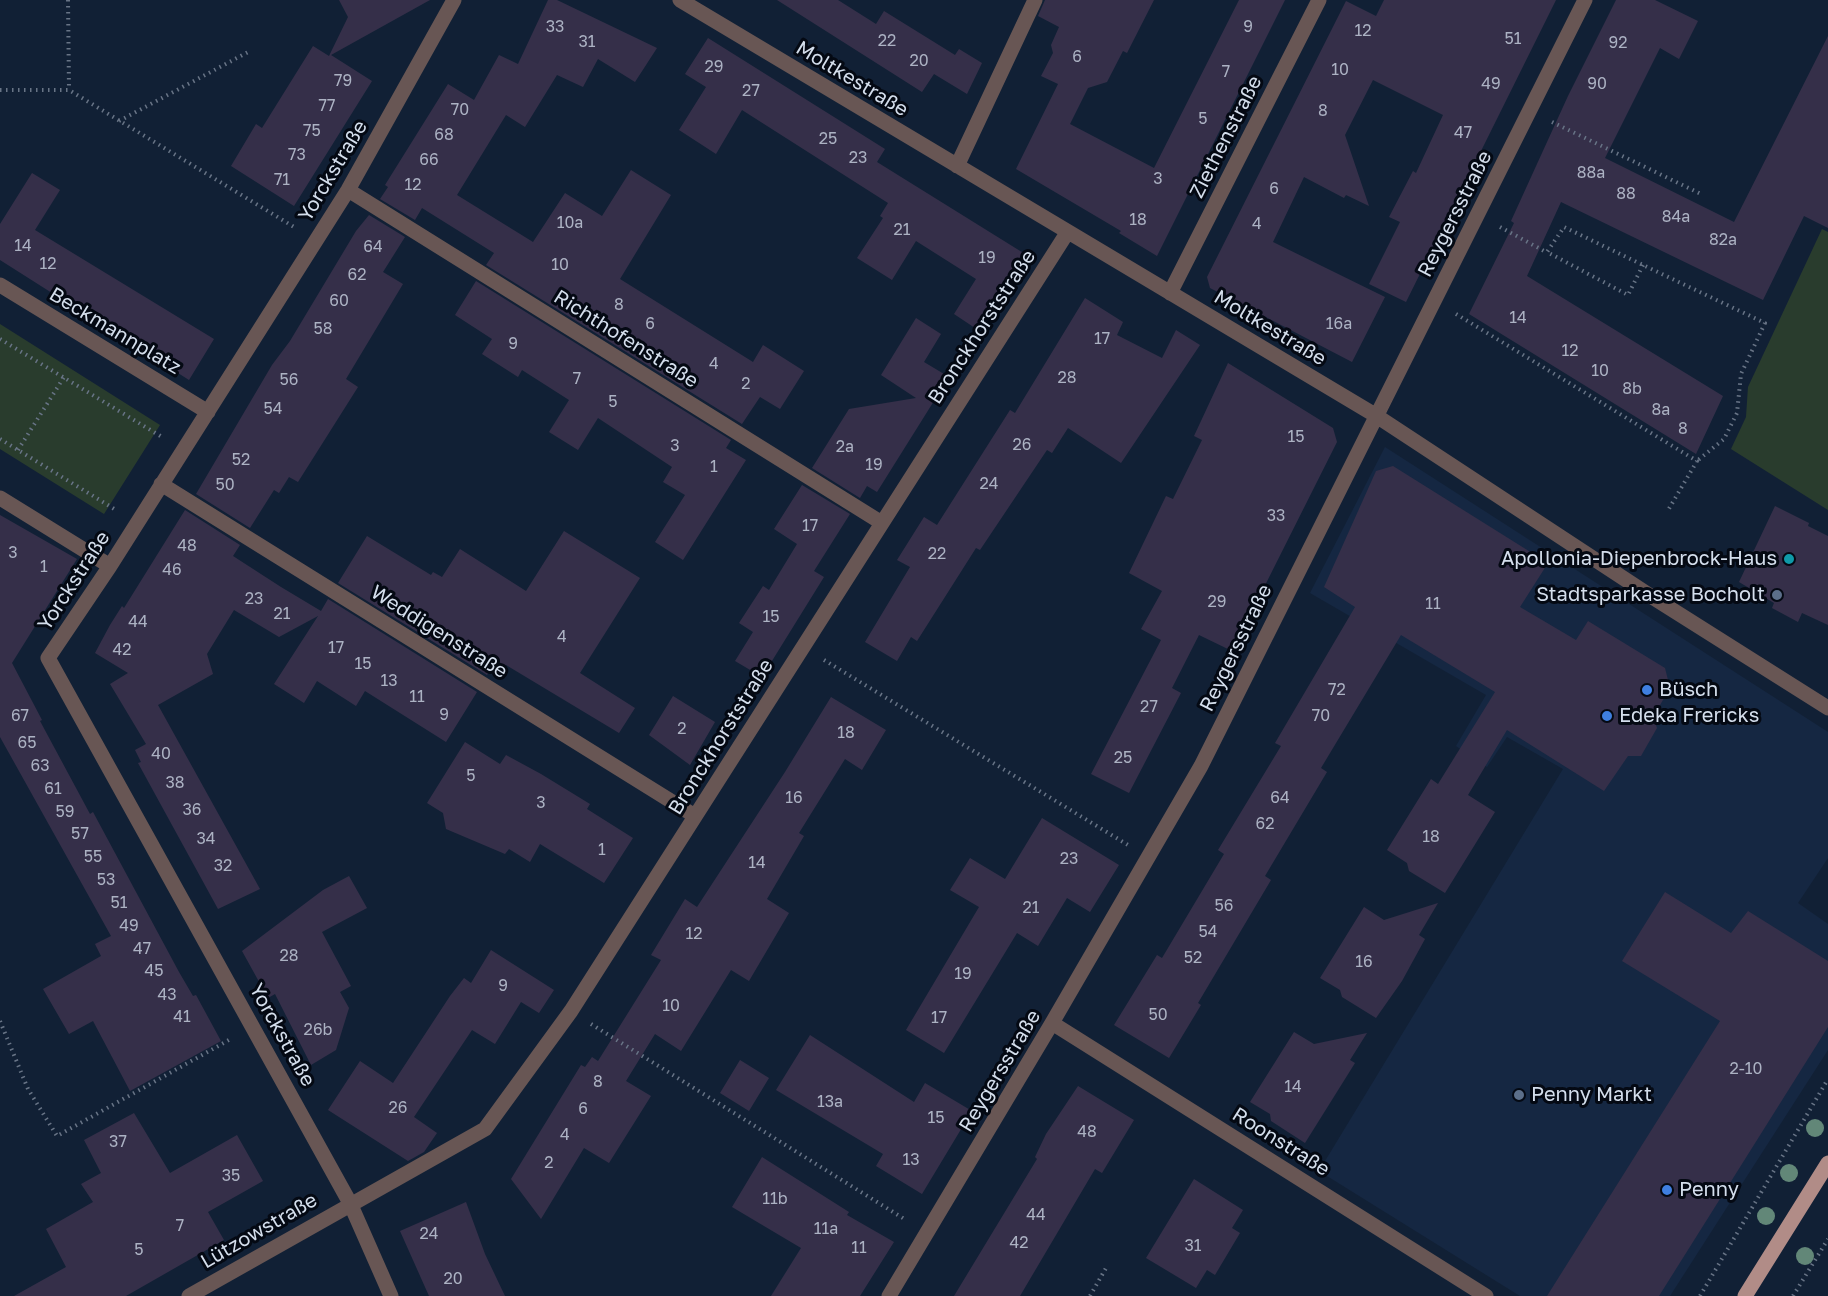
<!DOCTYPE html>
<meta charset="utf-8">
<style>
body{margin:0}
canvas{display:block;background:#112035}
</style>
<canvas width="1828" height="1296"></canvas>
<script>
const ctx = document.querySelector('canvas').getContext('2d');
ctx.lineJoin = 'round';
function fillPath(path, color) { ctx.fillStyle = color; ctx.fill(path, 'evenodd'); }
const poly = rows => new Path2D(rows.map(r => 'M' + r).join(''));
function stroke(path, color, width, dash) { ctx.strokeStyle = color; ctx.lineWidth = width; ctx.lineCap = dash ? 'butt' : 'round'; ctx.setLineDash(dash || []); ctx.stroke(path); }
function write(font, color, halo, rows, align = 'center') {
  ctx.font = font + ' "Golos Text",sans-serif'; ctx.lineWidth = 6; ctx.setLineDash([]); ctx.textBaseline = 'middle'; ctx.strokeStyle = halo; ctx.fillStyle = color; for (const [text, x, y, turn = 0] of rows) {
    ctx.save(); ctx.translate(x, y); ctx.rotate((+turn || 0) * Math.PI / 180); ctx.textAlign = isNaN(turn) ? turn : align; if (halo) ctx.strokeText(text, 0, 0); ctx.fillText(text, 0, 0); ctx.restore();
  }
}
fillPath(poly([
 [1385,447,1828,732,1828,858,1798,903,1828,924,1828,1050,1670,1296,1520,1296,1319,1171,1563,769,1507,737,1487,767,1456,746,1486,695,1310,593]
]), '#152742');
fillPath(poly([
 [1822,229,1828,232,1828,510,1731,449,1746,417,1748,387],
 [0,324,160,425,104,514,0,449]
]), '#293c2d');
fillPath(poly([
 [339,0,430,0,331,55,372,81,294,206,231,166,256,124,262,128,313,46,329,56,348,17],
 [548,0,557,0,657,48,635,82,598,59,583,87,557,75,525,127,506,115,457,195,533,242,565,193,602,216,631,170,671,195,620,279,753,362,763,345,804,371,780,409,760,397,742,424,486,265,494,253,422,208,415,220,380,199,388,187,385,185,448,84,474,100,499,55,518,64],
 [777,0,838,0,876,24,884,11,955,55,959,49,982,63,967,94,934,74,922,92],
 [1045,0,1154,0,1127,53,1123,51,1107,82,1088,88,1070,124,1154,168,1239,0,1285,0,1157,256,1119,233,1121,231,1016,169,1058,84,1041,76,1053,53,1051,45,1059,27,1038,16],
 [1384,0,1556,0,1406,302,1369,284,1400,222,1389,217,1413,171,1416,173,1443,115,1373,80,1345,135,1369,206,1346,195,1344,198,1304,177,1273,242,1385,297,1352,362,1210,288,1207,277,1346,1,1376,16],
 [1616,0,1655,0,1698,21,1679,59,1660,48,1605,158,1734,222,1828,36,1828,228,1804,216,1763,300,1561,202,1527,276,1723,396,1696,454,1469,314,1514,223,1511,221,1568,96],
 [708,38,885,149,877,162,1025,254,978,330,954,314,976,279,916,241,892,280,857,258,883,218,880,216,888,203,742,110,716,154,679,130,706,87,685,74],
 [32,173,60,190,35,230,214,339,189,380,0,260,0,224],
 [369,215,405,237,383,272,403,284,346,379,358,387,298,482,289,477,279,493,274,490,250,528,196,494,272,365,290,341,356,231],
 [476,281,731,440,726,448,746,460,683,560,655,542,685,495,663,482,672,467,598,418,578,450,549,432,569,400,522,370,518,377,482,354,492,339,455,315],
 [1085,298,1123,322,1117,335,1162,358,1176,330,1200,345,1121,463,1068,428,1052,453,1047,450,980,550,976,548,917,641,911,637,897,661,865,642,910,567,897,560,924,517,937,525,1010,410,1015,413],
 [916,318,941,334,924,362,949,377,877,492,867,486,860,498,812,468,849,409,916,398,881,375],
 [1228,363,1333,428,1337,442,1232,651,1199,635,1172,688,1181,693,1129,793,1091,774,1161,640,1141,629,1162,591,1129,573,1166,496,1173,499,1202,440,1194,436],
 [1393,466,1548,563,1520,607,1576,640,1588,621,1665,668,1670,688,1653,717,1657,728,1641,756,1628,756,1604,791,1507,730,1468,795,1495,812,1445,893,1409,871,1407,863,1387,850,1431,779,1438,784,1495,692,1401,635,1321,768,1327,772,1265,876,1271,880,1198,1003,1201,1005,1169,1058,1114,1025,1157,955,1162,958,1224,854,1218,850,1281,746,1275,743,1355,607,1324,587,1376,471],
 [802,485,850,514,814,571,824,577,762,677,735,661,753,632,739,623,763,586,769,590,797,544,774,529],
 [1775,506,1809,523,1808,526,1828,536,1828,625,1802,613,1798,622,1772,608,1774,603,1739,582],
 [185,510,240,545,233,556,281,587,321,611,328,599,477,692,446,742,365,691,356,706,317,681,304,703,274,684,318,616,279,637,234,610,207,654,213,674,158,705,260,889,218,909,138,763,141,762,135,750,146,744,110,684,128,673,95,653,110,625,122,606,124,608],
 [0,515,77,559,12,663,42,720,40,721,90,814,93,812,179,972,193,996,196,995,221,1041,130,1091,93,1021,69,1034,43,989,101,956,95,944,111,936,0,737],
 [564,531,640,578,580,673,635,708,619,733,506,665,504,667,496,662,487,675,338,583,367,536,431,575,433,572,442,577,460,549,526,591],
 [673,696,715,722,690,765,649,735],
 [831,697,886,730,862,770,845,759,799,833,804,836,767,899,789,913,749,981,731,970,681,1051,655,1034,626,1081,651,1096,609,1163,584,1148,541,1219,511,1179,581,1065,585,1067,592,1057,598,1061,661,960,651,955,685,899,697,907,785,772],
 [465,742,500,764,506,755,541,774,590,804,587,809,633,838,604,883,540,844,530,862,509,849,505,854,446,829,443,813,427,803],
 [1042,818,1119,865,1090,912,1067,898,1038,946,1017,933,944,1053,906,1030,979,907,950,890,970,858,1005,879],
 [349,876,367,908,322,932,351,986,340,992,349,1008,336,1050,311,1065,275,994,268,998,242,951,323,890],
 [1665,892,1731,933,1748,911,1828,961,1828,1027,1659,1296,1547,1296,1720,1021,1622,961],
 [1438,903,1419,935,1425,939,1402,981,1376,1018,1342,997,1340,990,1320,978,1364,907,1384,920],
 [491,950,554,990,539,1013,521,1002,495,1044,472,1030,414,1117,437,1133,424,1152,408,1161,328,1110,360,1061,393,1083,450,996,464,978,471,983],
 [1294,1032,1314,1044,1367,1033,1350,1060,1355,1063,1305,1143,1271,1121,1270,1114,1250,1102],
 [810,1035,914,1102,925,1083,972,1111,922,1194,876,1166,883,1154,776,1090],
 [740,1060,769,1078,749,1111,720,1093],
 [1078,1086,1134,1120,1102,1173,1095,1169,1020,1296,954,1296,1037,1159,1035,1157,1046,1134],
 [134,1113,170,1173,237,1135,263,1181,208,1212,224,1240,126,1296,14,1296,66,1267,46,1229,93,1202,81,1184,101,1173,84,1140],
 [762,1157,849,1212,847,1215,894,1242,860,1296,771,1296,801,1248,732,1207],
 [1194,1179,1243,1210,1232,1228,1240,1233,1215,1275,1207,1270,1196,1288,1146,1258],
 [466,1202,485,1254,505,1296,429,1296,400,1231]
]), '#352f49');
stroke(poly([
 [68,0,69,90],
 [0,90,69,90,294,227],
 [119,121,250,51],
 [1552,122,1701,194],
 [1500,227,1546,252],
 [1643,265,1628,295,1547,252,1564,227,1643,265,1765,323,1741,374,1737,413,1724,439,1697,461],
 [1456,314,1697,461,1667,512],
 [0,339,162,437],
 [0,439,116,510],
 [18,450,64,377],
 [824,660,1128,845],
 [0,1021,28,1089,57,1136,229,1040],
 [591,1024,906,1220],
 [1090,1296,1106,1268],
 [1700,1296,1828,1079],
 [1793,1296,1828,1239]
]), '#687486', 4, [1.5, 4.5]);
stroke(poly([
 [680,0,1375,415,1649,595,1828,708],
 [957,166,1035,0],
 [348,190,882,523],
 [0,285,208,412],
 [1170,293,1319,0],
 [161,484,695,816],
 [0,498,110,566],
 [1052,1023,1486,1296],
 [189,1296,485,1129,571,1011,1067,233],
 [391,1296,350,1203,48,658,110,566,348,190,454,0],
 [889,1296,1052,1023,1201,766,1585,0]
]), '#685654', 15);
stroke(poly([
 [1745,1296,1828,1163]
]), '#b18c87', 15);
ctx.fillStyle = '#628778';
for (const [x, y] of [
 [1815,1128],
 [1789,1173],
 [1766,1216],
 [1805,1256]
]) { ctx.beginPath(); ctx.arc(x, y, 9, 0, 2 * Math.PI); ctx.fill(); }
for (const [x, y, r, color] of [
 [1789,559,6,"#0f9aa8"],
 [1777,595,6,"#5c6f8a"],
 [1647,690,6,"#3f7fe0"],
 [1607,716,6,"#3f7fe0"],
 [1519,1095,6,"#5c6f8a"],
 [1667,1190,6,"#3f7fe0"]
]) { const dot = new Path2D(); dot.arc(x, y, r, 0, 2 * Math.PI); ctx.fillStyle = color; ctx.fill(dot); stroke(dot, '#040913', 2); }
write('16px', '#acb2c3', null, [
 ["33",555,27],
 ["9",1248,27],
 ["12",1363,31],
 ["51",1513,39],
 ["22",887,41],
 ["31",587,42],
 ["92",1618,43],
 ["6",1077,57],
 ["20",919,61],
 ["29",714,67],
 ["10",1340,70],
 ["7",1226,72],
 ["79",343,81],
 ["49",1491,84],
 ["90",1597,84],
 ["27",751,91],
 ["77",327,106],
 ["70",460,110],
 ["8",1323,111],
 ["5",1203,119],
 ["75",312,131],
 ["47",1463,133],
 ["68",444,135],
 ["25",828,139],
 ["73",297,155],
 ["23",858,158],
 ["66",429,160],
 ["88a",1591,173],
 ["3",1158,179],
 ["71",282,180],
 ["12",413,185],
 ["6",1274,189],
 ["88",1626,194],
 ["84a",1676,217],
 ["18",1138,220],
 ["10a",570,223],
 ["4",1257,224],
 ["21",902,230],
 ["82a",1723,240],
 ["14",23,246],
 ["64",373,247],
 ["19",987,258],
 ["12",48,264],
 ["10",560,265],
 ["62",357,275],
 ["60",339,301],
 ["8",619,305],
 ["14",1518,318],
 ["6",650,324],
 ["16a",1339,324],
 ["58",323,329],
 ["17",1102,339],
 ["9",513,344],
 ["12",1570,351],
 ["4",714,364],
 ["10",1600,371],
 ["28",1067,378],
 ["7",577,379],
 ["56",289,380],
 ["2",746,384],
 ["8b",1632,389],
 ["5",613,402],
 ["54",273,409],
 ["8a",1661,410],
 ["8",1683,429],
 ["15",1296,437],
 ["26",1022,445],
 ["3",675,446],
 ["2a",845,447],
 ["52",241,460],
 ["19",874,465],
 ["1",714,467],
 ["24",989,484],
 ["50",225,485],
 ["33",1276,516],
 ["17",810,526],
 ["48",187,546],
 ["3",13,553],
 ["22",937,554],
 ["1",44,567],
 ["46",172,570],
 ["23",254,599],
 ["29",1217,602],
 ["11",1433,604],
 ["21",282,614],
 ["15",771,617],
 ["44",138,622],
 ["4",562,637],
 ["17",336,648],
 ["42",122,650],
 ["15",363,664],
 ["13",389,681],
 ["72",1337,690],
 ["11",417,697],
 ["27",1149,707],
 ["9",444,715],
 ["67",20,716],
 ["70",1321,716],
 ["2",682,729],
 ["18",846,733],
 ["65",27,743],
 ["40",161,754],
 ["25",1123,758],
 ["63",40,766],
 ["5",471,776],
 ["38",175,783],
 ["61",53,789],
 ["16",794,798],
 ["64",1280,798],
 ["3",541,803],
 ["36",192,810],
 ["59",65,812],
 ["62",1265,824],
 ["57",80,834],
 ["18",1431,837],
 ["34",206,839],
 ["1",602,850],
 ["55",93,857],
 ["23",1069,859],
 ["14",757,863],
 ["32",223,866],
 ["53",106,880],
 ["51",119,903],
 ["56",1224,906],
 ["21",1031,908],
 ["49",129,926],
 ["54",1208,932],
 ["12",694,934],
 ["47",142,949],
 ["28",289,956],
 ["52",1193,958],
 ["16",1364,962],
 ["45",154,971],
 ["19",963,974],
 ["9",503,986],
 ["43",167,995],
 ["10",671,1006],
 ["50",1158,1015],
 ["41",182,1017],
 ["17",939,1018],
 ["26b",318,1030],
 ["2-10",1746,1069],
 ["8",598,1082],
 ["14",1293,1087],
 ["13a",830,1102],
 ["26",398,1108],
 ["6",583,1109],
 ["15",936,1118],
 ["48",1087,1132],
 ["4",565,1135],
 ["37",118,1142],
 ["13",911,1160],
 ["2",549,1163],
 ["35",231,1176],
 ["11b",775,1199],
 ["44",1036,1215],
 ["7",180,1226],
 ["11a",826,1229],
 ["24",429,1234],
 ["42",1019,1243],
 ["31",1193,1246],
 ["11",859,1248],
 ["5",139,1250],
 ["20",453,1279]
]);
write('20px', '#d4deec', '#040913', [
 ["Moltkestraße",852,79,31],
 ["Ziethenstraße",1226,137,-63],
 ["Yorckstraße",333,171,-59],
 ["Reygersstraße",1455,214,-63],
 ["Bronckhorststraße",982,327,-57],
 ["Moltkestraße",1270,328,31],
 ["Beckmannplatz",115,331,31],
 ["Richthofenstraße",626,339,32],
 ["Yorckstraße",74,581,-57],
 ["Weddigenstraße",439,632,32],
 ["Reygersstraße",1236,648,-64],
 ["Bronckhorststraße",721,737,-58],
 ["Yorckstraße",282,1035,61],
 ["Reygersstraße",1000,1071,-59],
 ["Roonstraße",1281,1142,32],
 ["Lützowstraße",259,1231,-30]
]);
write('20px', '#d4deec', '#040913', [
 ["Apollonia-Diepenbrock-Haus",1777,559,"right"],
 ["Stadtsparkasse Bocholt",1765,595,"right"],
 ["Büsch",1659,690],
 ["Edeka Frericks",1619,716],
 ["Penny Markt",1531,1095],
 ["Penny",1679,1190]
], 'left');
</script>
